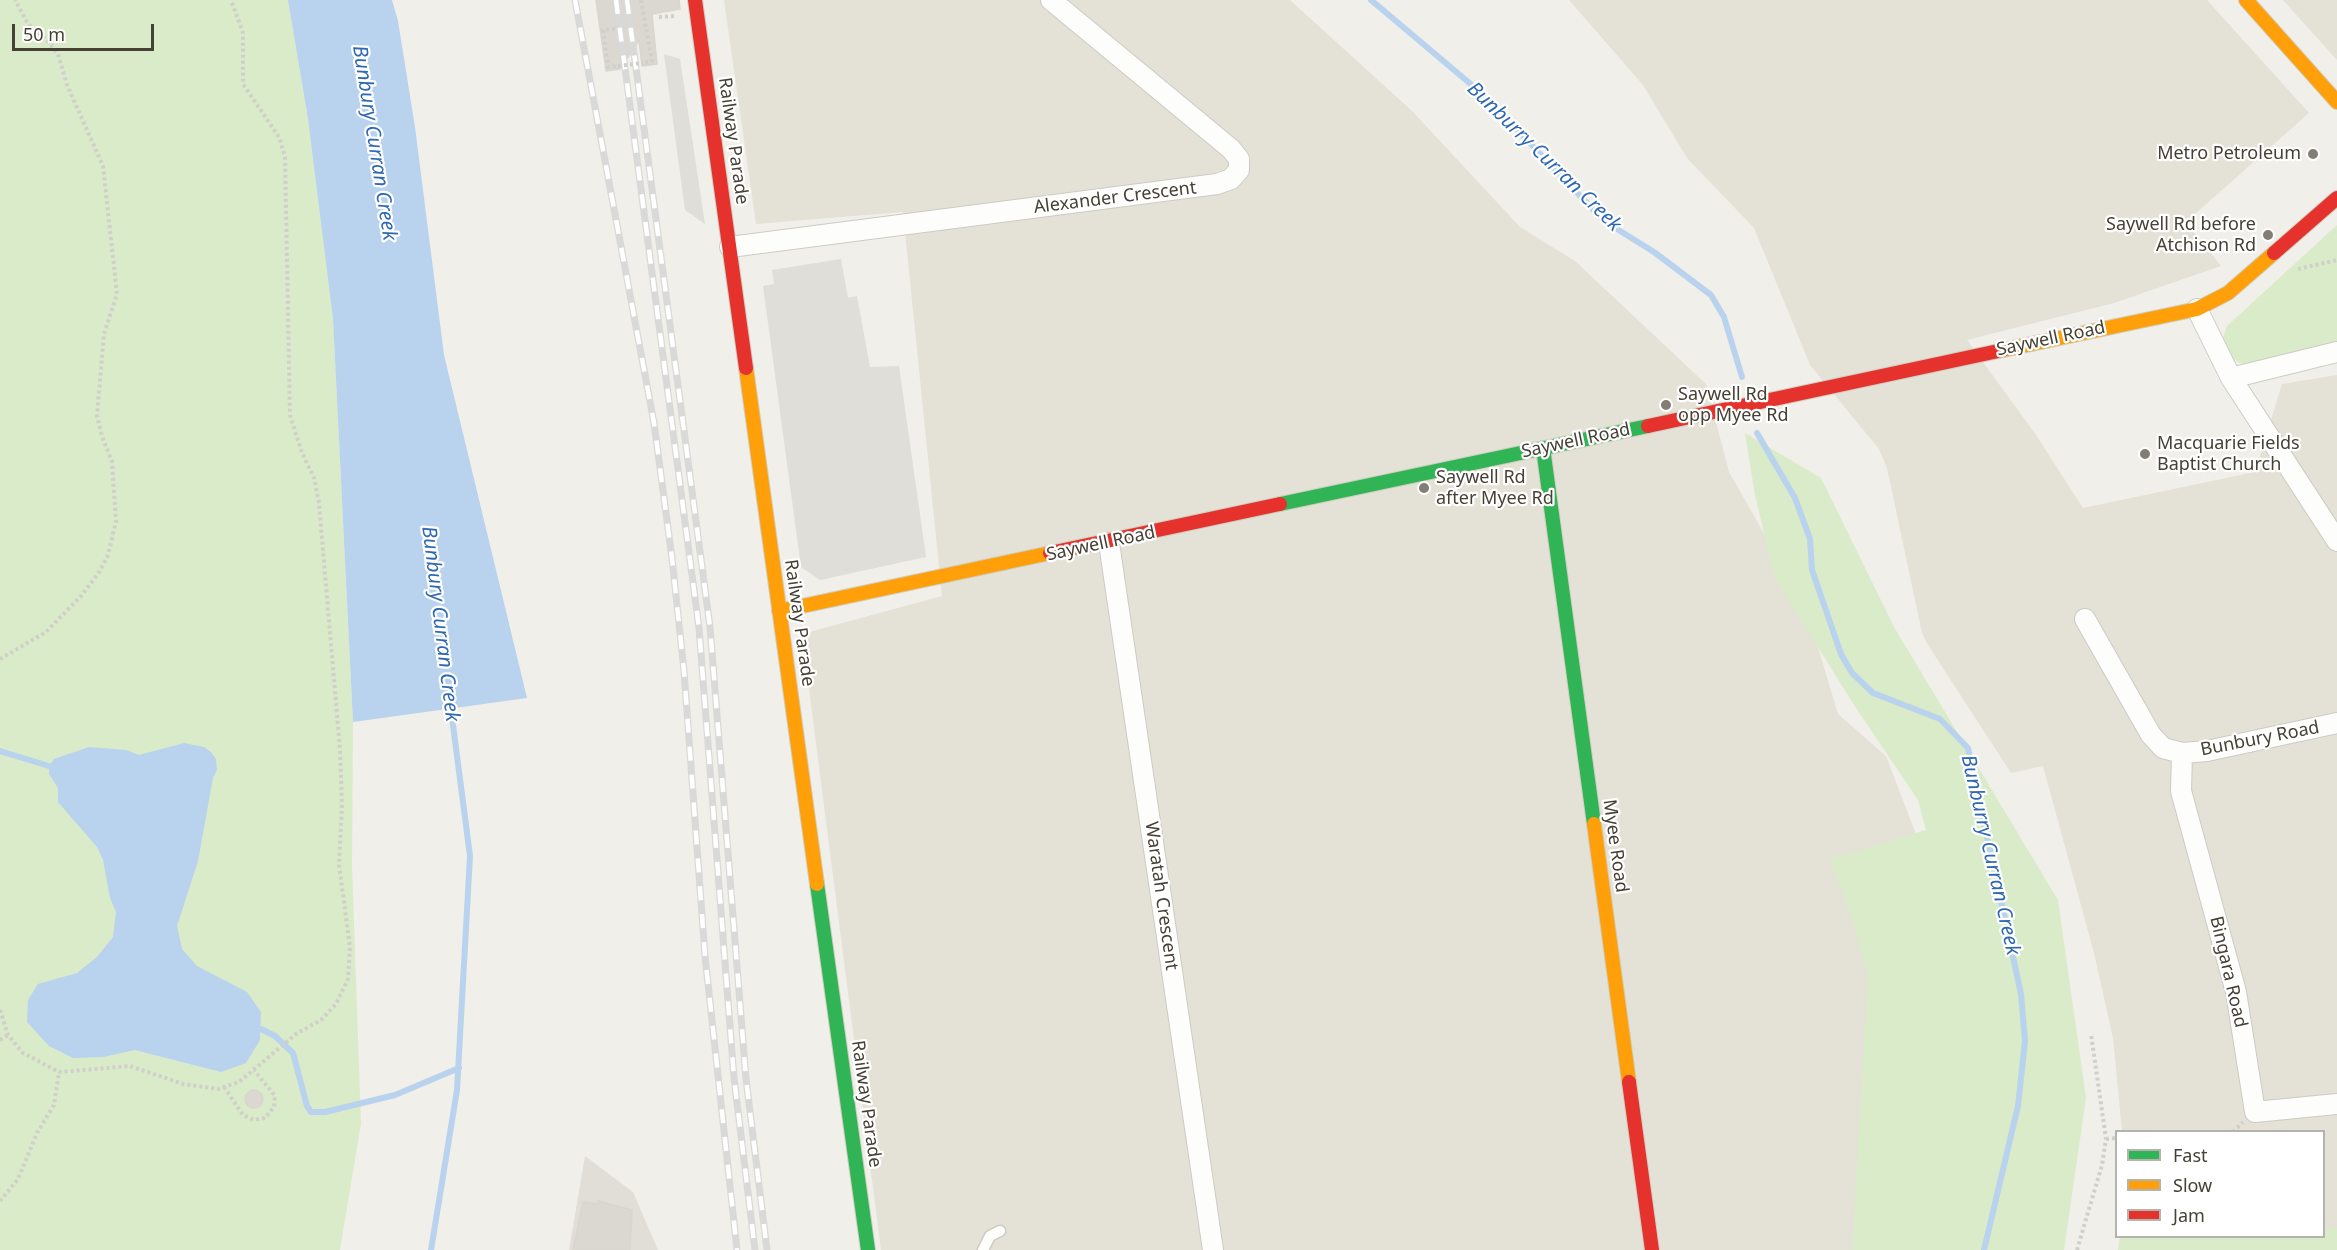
<!DOCTYPE html>
<style>
body{margin:0}
#map{position:relative;width:2337px;height:1250px;overflow:hidden;background:#f0efe9;font-family:"Noto Sans",sans-serif}
canvas{display:block}
.legend{position:absolute;left:2115px;top:1130px;width:210px;height:108px;box-sizing:border-box;background:#fff;border:2px solid #b5b3ae;margin:0;padding:8px 10px;list-style:none;font-size:18px;color:#464135}
.legend li{display:flex;align-items:center;gap:12px;height:30px}
.legend b{width:30px;border:2px solid #b5b3ae}
.scale{position:absolute;left:12px;top:24px;width:142px;height:27px;box-sizing:border-box;border:3px solid #464135;border-top:0;padding-left:8px;font-size:18px;line-height:21px;white-space:nowrap;color:#464135;-webkit-text-stroke:4px #fff;paint-order:stroke}
</style>
<div id="map">
<canvas width="2337" height="1250"></canvas>
<ul class="legend">
<li><b style="height:8px;background:#30b455"></b>Fast</li>
<li><b style="height:8px;background:#ff9f0a"></b>Slow</li>
<li><b style="height:8px;background:#e5322d"></b>Jam</li>
</ul>
<div class="scale">50 m</div>
</div>
<script>
const ctx = document.querySelector('canvas').getContext('2d');
ctx.lineJoin = 'round';
function fillPath(path, color) { ctx.fillStyle = color; ctx.fill(path, 'evenodd'); }
const poly = rows => new Path2D(rows.map(r => 'M' + r).join(''));
function stroke(path, color, width, dash) { ctx.strokeStyle = color; ctx.lineWidth = width; ctx.lineCap = dash ? 'butt' : 'round'; ctx.setLineDash(dash || []); ctx.stroke(path); }
function write(font, color, halo, rows, align = 'center') {
  ctx.font = font + ' "Noto Sans",sans-serif'; ctx.lineWidth = 4.5; ctx.setLineDash([]); ctx.textBaseline = 'middle'; ctx.strokeStyle = halo; ctx.fillStyle = color; for (const [text, x, y, turn = 0] of rows) {
    ctx.save(); ctx.translate(x, y); ctx.rotate((+turn || 0) * Math.PI / 180); ctx.textAlign = isNaN(turn) ? turn : align; if (halo) ctx.strokeText(text, 0, 0); ctx.fillText(text, 0, 0); ctx.restore();
  }
}
fillPath(poly([
 [724,0,1290,0,1412,111,1520,227,1575,261,1706,384,1729,472,1806,607,1838,714,1886,756,1937,889,1949,1250,881,1250,802,634,942,596,903,212,756,224],
 [1569,0,2207,0,2309,113,2186,222,2221,266,2114,303,1967,340,2036,435,2083,508,2255,472,2282,384,2337,375,2337,1228,2324,1228,2324,1132,2122,1131,2113,1038,2094,953,2043,766,2011,773,1928,645,1922,633,1887,468,1879,449,1810,365,1754,228,1687,158,1643,85],
 [2283,0,2337,0,2337,60]
]), '#e4e2d6');
fillPath(poly([
 [585,1156,633,1192,658,1250,569,1250]
]), '#e0ded7');
fillPath(poly([
 [0,0,288,0,308,119,333,319,353,722,352,866,361,1124,340,1250,0,1250],
 [2337,225,2337,347,2246,365,2238,362,2231,357,2223,338,2227,326],
 [1745,433,1821,478,1894,627,2058,900,2086,1098,2064,1250,1852,1250,1868,976,1848,907,1829,859,1926,830,1918,800,1854,705,1774,577,1755,495],
 [2324,1228,2337,1228,2337,1250,2118,1250,2120,1237,2324,1236]
]), '#d9ebc9');
fillPath(poly([
 [664,54,680,59,705,224,685,210],
 [841,259,848,298,857,296,870,367,899,366,926,557,820,580,801,567,763,286,774,284,772,270]
]), '#dfded9');
fillPath(poly([
 [288,0,392,0,398,21,415,127,444,355,527,698,353,722,333,319,308,119],
 [184,743,204,747,211,752,216,759,217,770,213,778,198,861,177,926,182,949,197,966,247,992,261,1012,260,1040,246,1063,221,1072,135,1050,103,1057,73,1058,49,1046,27,1022,28,1000,38,984,77,973,97,957,113,937,116,912,110,898,103,860,97,847,58,802,58,788,49,774,49,766,54,759,89,747,126,750,139,755]
]), '#b9d2ee');
stroke(poly([
 [1371,0,1486,97,1604,221,1654,252,1711,295,1724,317,1742,377],
 [1757,433,1795,498,1810,539,1812,570,1841,654,1852,673,1873,693,1940,719,1968,748,2021,994,2025,1041,2018,1106,1984,1250],
 [0,751,49,766],
 [261,1029,275,1036,293,1053,307,1106,311,1112,325,1112,395,1095,459,1068],
 [431,1250,457,1090,470,856,450,702]
]), '#b9d2ee', 6);
const building = poly([
 [596,0,679,0,680,9,652,14,657,64,642,66,639,40,620,69,606,71,596,0],
 '245 1099a9 9 0 1 1 18 0a9 9 0 1 1-18 0Z',
 [598,1201,632,1210,630,1250,573,1250,583,1202,598,1204,598,1201]
]);
fillPath(building, '#dad8d1');
stroke(building, '#d8d6cf', 1.5);
const lane = poly([
 [983,1250,990,1236,1000,1231]
]);
const street = poly([
 [730,247,1217,184,1231,179,1239,170,1239,159,1231,149,1051,0],
 [2197,309,2231,378,2337,541],
 [2231,378,2337,352],
 [1109,543,1213,1250],
 [2085,619,2151,735,2163,748,2182,753,2207,751,2337,723],
 [2182,753,2181,791,2236,992,2255,1112,2337,1104]
]);
const fast = poly([
 [1543,448,1594,824],
 [1280,504,1648,426],
 [817,884,868,1250]
]);
const slow = poly([
 [2246,0,2337,102],
 [2003,350,2197,309,2228,293,2274,253],
 [746,368,817,884],
 [779,611,1050,553],
 [1594,824,1629,1082]
]);
const jam = poly([
 [695,0,746,368],
 [2274,253,2337,198],
 [1648,426,2003,350],
 [1050,553,1280,504],
 [1629,1082,1652,1250]
]);
stroke(lane, '#cccbc5', 13);
stroke(street, '#cccbc5', 22);
stroke(fast, '#cfcdc0', 16);
stroke(slow, '#cfcdc0', 16);
stroke(jam, '#cfcdc0', 16);
stroke(poly([
 [641,0,652,61,643,63],
 [659,17,674,16],
 [615,29,603,30,608,67,618,66],
 [2298,269,2337,260],
 [0,659,46,632,81,596,98,574,108,555,116,521,112,462,102,436,97,416,104,334,117,294,103,166,67,85,58,54,45,38,28,24,15,0],
 [0,1010,8,1035,23,1053,59,1072,130,1066,183,1084,218,1089,239,1082,296,1034,321,1020,336,1004,348,979,350,947,339,865,342,804,340,750,319,503,314,478,302,453,290,415,285,157,279,137,243,84,243,33,231,0],
 [0,1040,8,1035],
 [224,1087,243,1115,254,1120,265,1118,274,1107,275,1096,254,1070],
 [2233,1132,2243,1122],
 [2106,1139,2116,1138],
 [0,1201,18,1179,37,1133,54,1105,59,1072],
 [2077,1250,2102,1165,2106,1139,2091,1034]
]), '#d1cfca', 4, [3, 3]);
stroke(lane, '#fdfdfc', 10);
stroke(street, '#fdfdfc', 20);
stroke(fast, '#30b455', 14);
stroke(slow, '#ff9f0a', 14);
stroke(jam, '#e5322d', 14);
const rail = poly([
 [575,0,654,423,672,558,684,671,705,956,737,1250],
 [616,0,699,628,734,1078,755,1250],
 [627,0,710,627,746,1079,767,1250]
]);
stroke(rail, '#d9d9d8', 7);
stroke(rail, '#fff', 4.5, [14]);
stroke(poly([
 [618,66,643,63]
]), '#d1cfca', 4, [3, 3]);
for (const [x, y, r, color] of [
 [2313,154,6,"#827e74"],
 [2268,235,6,"#827e74"],
 [1666,405,6,"#827e74"],
 [2145,454,6,"#827e74"],
 [1424,488,6,"#827e74"]
]) { const dot = new Path2D(); dot.arc(x, y, r, 0, 2 * Math.PI); ctx.fillStyle = color; ctx.fill(dot); stroke(dot, '#fff', 2); }
write('18px', '#464135', '#fff', [
 ["Railway Parade",733,141,82],
 ["Alexander Crescent",1115,198,-7],
 ["Saywell Road",2051,339,-12],
 ["Saywell Road",1576,441,-12],
 ["Saywell Road",1101,544,-12],
 ["Railway Parade",799,623,82],
 ["Bunbury Road",2260,739,-11],
 ["Myee Road",1615,846,82],
 ["Waratah Crescent",1161,896,82],
 ["Bingara Road",2228,972,77],
 ["Railway Parade",866,1104,82]
]);
write('18px', '#464135', '#fff', [
 ["Metro Petroleum",2301,154,"right"],
 ["Saywell Rd before",2256,225,"right"],
 ["Atchison Rd",2256,246,"right"],
 ["Saywell Rd",1678,395],
 ["opp Myee Rd",1678,416],
 ["Macquarie Fields",2157,444],
 ["Baptist Church",2157,465],
 ["Saywell Rd",1436,478],
 ["after Myee Rd",1436,499]
], 'left');
write('italic 20px', '#2e68b2', '#fff', [
 ["Bunbury Curran Creek",374,143,81],
 ["Bunburry Curran Creek",1544,157,44],
 ["Bunbury Curran Creek",440,624,83],
 ["Bunburry Curran Creek",1990,855,77]
]);
</script>
